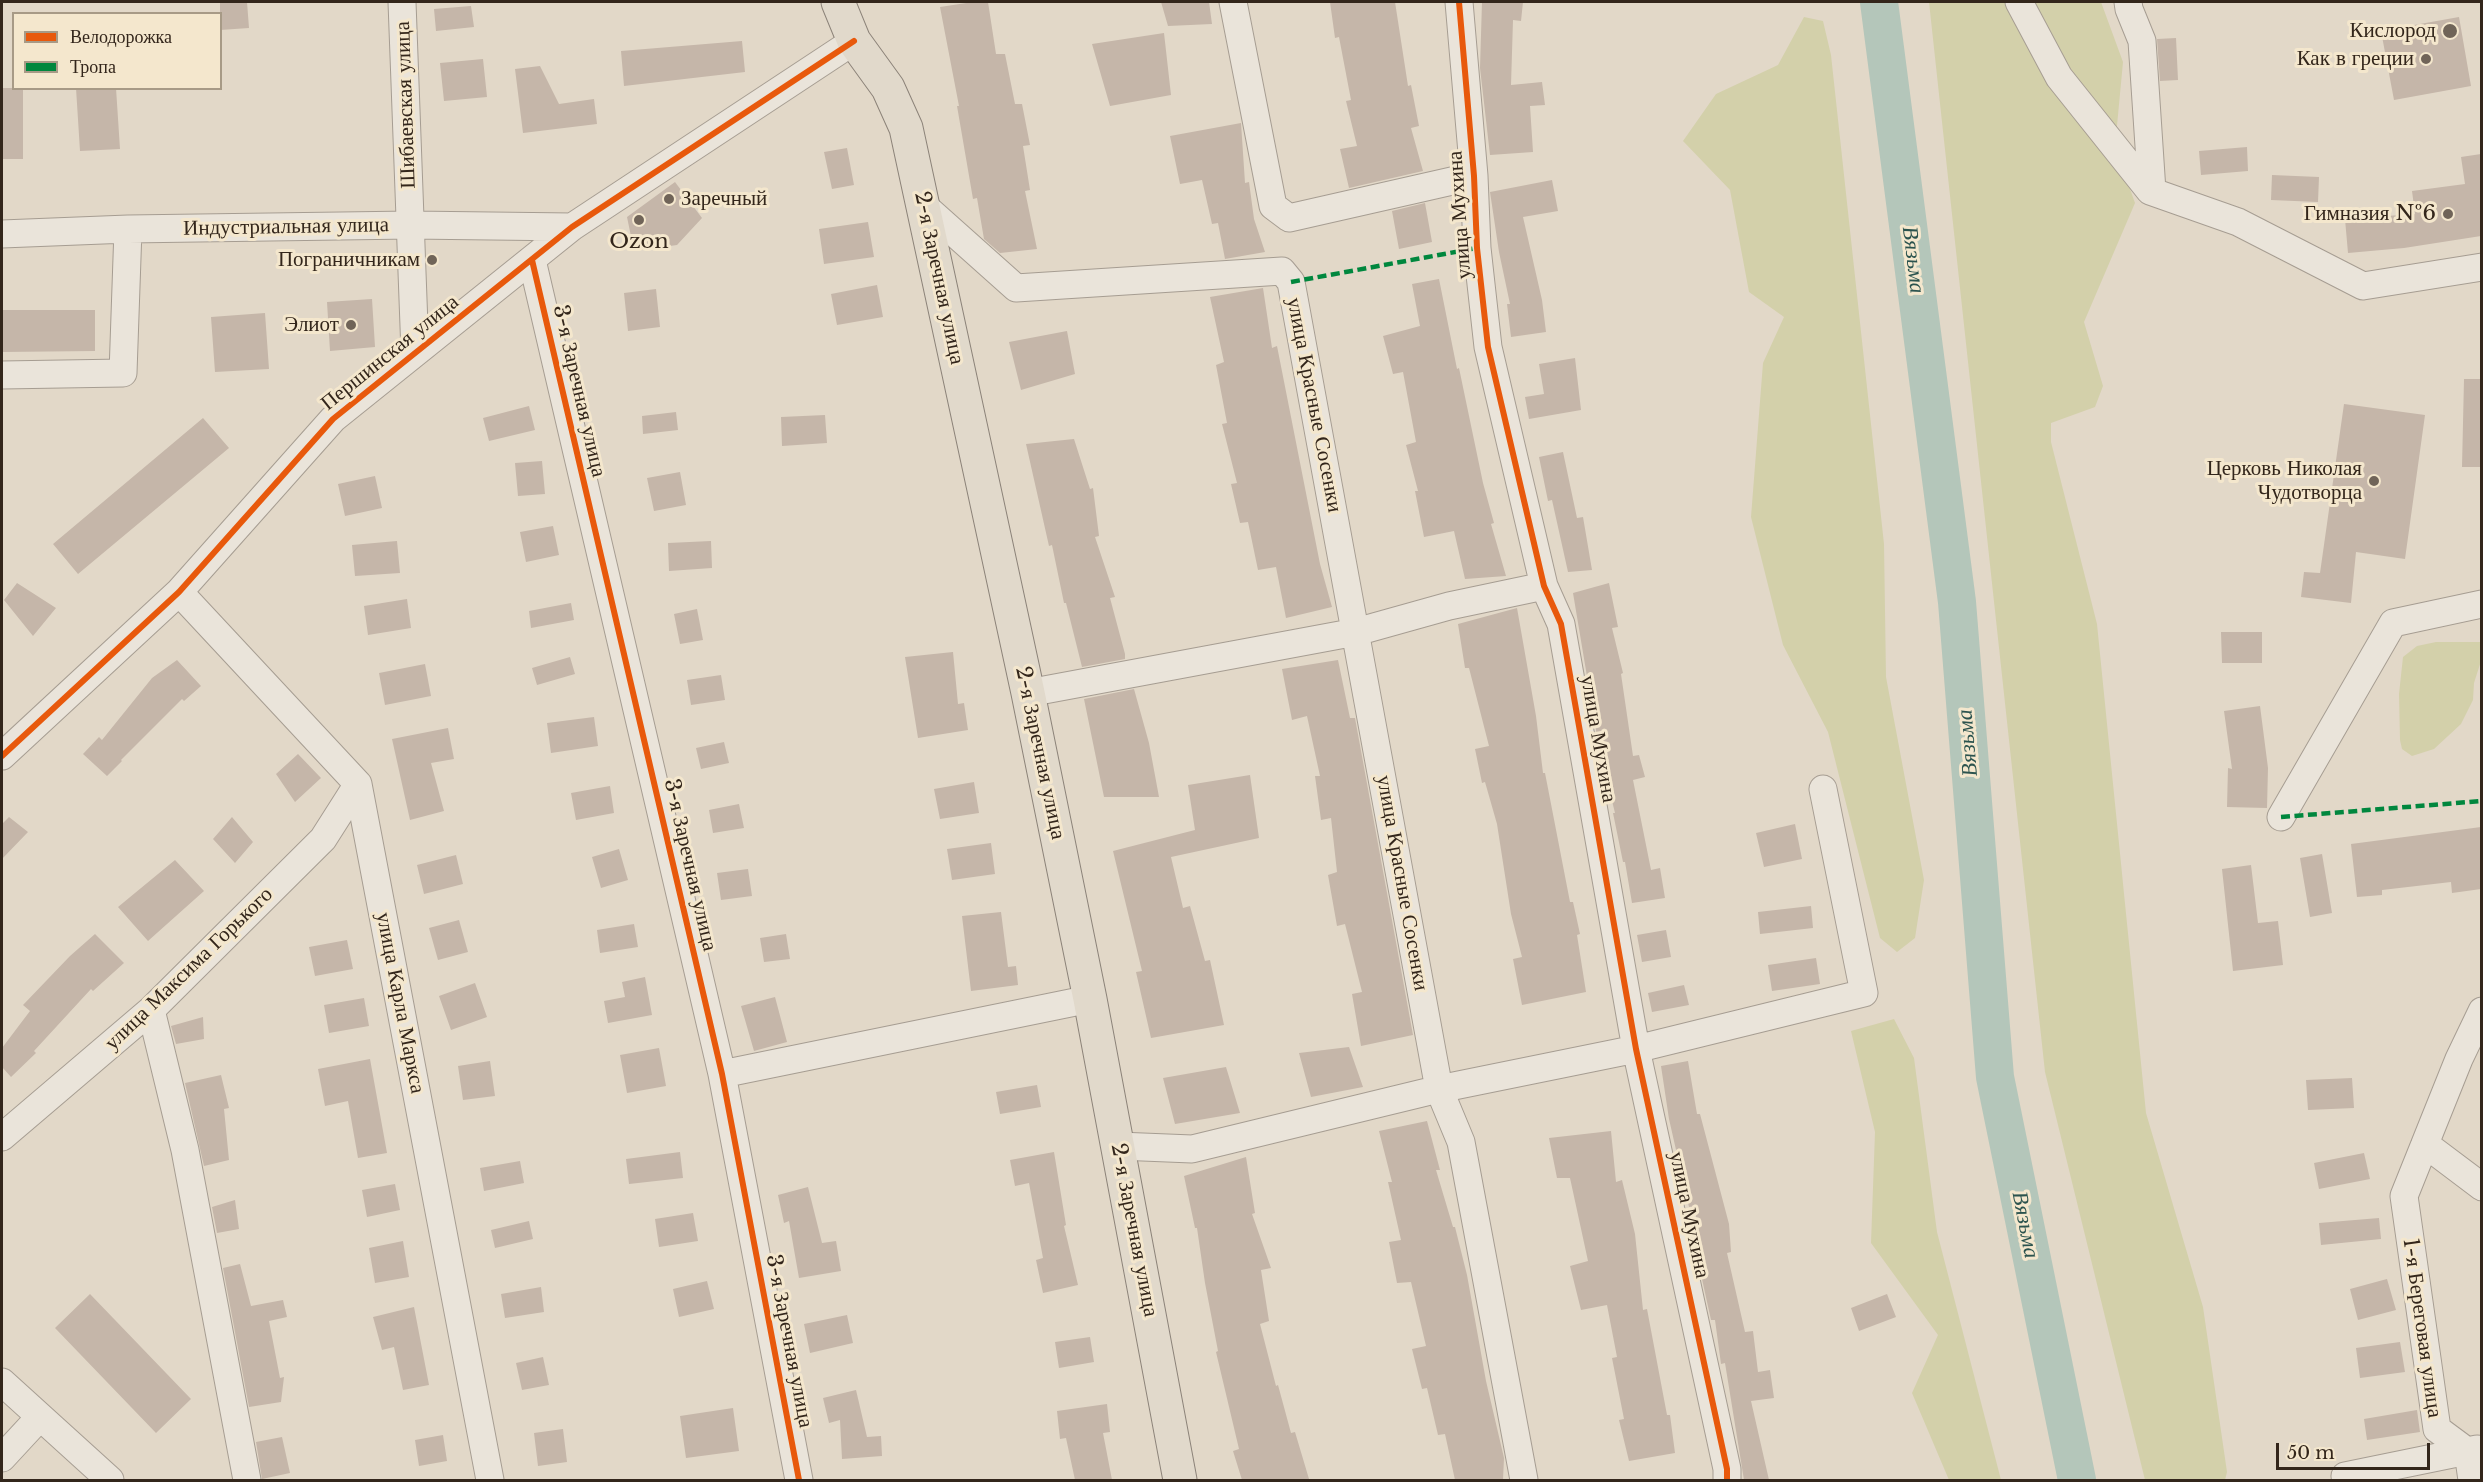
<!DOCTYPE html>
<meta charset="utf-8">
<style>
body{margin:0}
#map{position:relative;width:2483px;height:1482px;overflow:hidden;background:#e2d8c8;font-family:"Libre Baskerville",serif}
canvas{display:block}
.frame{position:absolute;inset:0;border:3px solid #33261b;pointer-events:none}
.legend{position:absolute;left:12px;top:12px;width:210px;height:78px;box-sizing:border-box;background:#f4e7cd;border:2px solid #a79a86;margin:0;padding:8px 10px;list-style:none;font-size:18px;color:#33261b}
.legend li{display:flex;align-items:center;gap:12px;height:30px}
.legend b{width:30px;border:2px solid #a79a86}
.scale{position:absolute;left:2276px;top:1443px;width:154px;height:27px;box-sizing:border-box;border:3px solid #33261b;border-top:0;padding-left:8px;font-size:18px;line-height:21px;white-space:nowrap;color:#33261b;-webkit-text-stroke:4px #f4e7cd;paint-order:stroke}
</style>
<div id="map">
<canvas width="2483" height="1482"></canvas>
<div class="frame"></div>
<ul class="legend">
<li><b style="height:8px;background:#e8590c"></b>Велодорожка</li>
<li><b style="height:8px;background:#00873e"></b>Тропа</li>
</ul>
<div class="scale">50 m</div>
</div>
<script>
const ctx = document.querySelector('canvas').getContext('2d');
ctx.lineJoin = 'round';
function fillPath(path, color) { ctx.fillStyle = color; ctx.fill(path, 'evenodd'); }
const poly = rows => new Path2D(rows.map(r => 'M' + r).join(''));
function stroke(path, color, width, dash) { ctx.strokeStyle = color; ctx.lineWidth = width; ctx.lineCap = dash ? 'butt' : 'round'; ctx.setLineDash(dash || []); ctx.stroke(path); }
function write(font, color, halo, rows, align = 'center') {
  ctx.font = font + ' "Libre Baskerville",serif'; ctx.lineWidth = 6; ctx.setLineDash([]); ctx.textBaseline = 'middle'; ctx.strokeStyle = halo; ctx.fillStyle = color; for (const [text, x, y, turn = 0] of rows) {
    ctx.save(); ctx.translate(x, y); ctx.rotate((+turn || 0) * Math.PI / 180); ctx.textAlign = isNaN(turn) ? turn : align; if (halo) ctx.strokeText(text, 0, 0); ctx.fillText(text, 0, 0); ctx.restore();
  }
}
fillPath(poly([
 [1929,2,2101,2,2123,62,2115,147,2135,203,2084,322,2103,386,2095,407,2051,423,2051,442,2097,624,2146,1113,2203,1307,2227,1472,2225,1480,2145,1480,2045,1072],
 [1804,17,1823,21,1831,55,1884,544,1886,677,1924,880,1915,938,1897,952,1880,938,1828,732,1783,645,1751,517,1763,363,1784,317,1749,292,1730,190,1683,141,1716,94,1778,65],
 [2436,642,2481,642,2481,661,2474,683,2473,700,2461,724,2434,749,2412,756,2402,749,2400,740,2399,694,2403,657,2417,646],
 [1894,1019,1914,1058,1937,1232,2001,1480,1949,1480,1912,1393,1938,1335,1871,1243,1875,1132,1851,1031]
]), '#d3d0aa');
stroke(poly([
 [1879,2,1957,602,1995,1077,2077,1480]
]), '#b4c6ba', 38);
fillPath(poly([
 [220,2,247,2,249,28,220,30],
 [973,2,988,2,996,54,1005,54,1015,104,1022,104,1030,145,1023,146,1030,190,1025,191,1037,249,1000,253,984,239,977,198,973,199,957,106,959,106,940,7],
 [1161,2,1209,2,1212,24,1168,26],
 [1330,2,1395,2,1408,86,1411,85,1419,126,1411,128,1423,171,1349,188,1340,149,1357,146,1346,101,1351,100,1339,37,1335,38],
 [1482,2,1523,2,1521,21,1513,20,1511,85,1542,82,1545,105,1530,106,1533,152,1490,155,1480,68],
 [471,6,474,27,436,31,434,9],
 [2459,17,2471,86,2394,100,2381,31],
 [1164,33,1171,95,1110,106,1092,44],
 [2176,38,2178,80,2160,81,2157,39],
 [742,41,745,72,624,86,621,51],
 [483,59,487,97,444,101,440,63],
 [540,66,559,104,594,99,597,124,523,133,515,69],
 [2,88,23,88,23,159,2,159],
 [76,88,116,88,120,149,80,151],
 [1241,123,1245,183,1249,182,1254,219,1265,252,1225,259,1218,223,1212,224,1202,180,1180,184,1170,136],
 [2247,147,2248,171,2201,175,2199,151],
 [847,148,854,185,832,189,824,152],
 [2481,154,2481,236,2404,248,2348,253,2345,219,2415,214,2412,191,2465,184,2461,157],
 [2272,175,2319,177,2318,202,2271,200],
 [1552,180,1558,211,1523,217,1542,300,1546,332,1511,337,1507,304,1510,304,1499,252,1490,192],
 [675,182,702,218,677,245,634,251,627,217],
 [1425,203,1432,242,1399,249,1392,211],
 [868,222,874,257,824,264,819,229],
 [1439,279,1457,369,1459,368,1483,483,1494,523,1491,524,1506,576,1465,579,1454,531,1424,537,1415,491,1418,491,1406,445,1416,442,1403,372,1393,374,1383,336,1420,326,1412,284],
 [877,285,883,317,837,325,831,294],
 [1263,288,1272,348,1277,346,1320,564,1332,607,1286,618,1276,567,1258,570,1248,522,1240,523,1231,484,1237,483,1222,424,1227,423,1216,365,1224,362,1210,297],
 [656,289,660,327,628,331,624,293],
 [372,299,375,347,330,351,327,302],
 [2,310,95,310,95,351,2,352],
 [265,313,269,369,215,372,211,317],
 [1067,331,1075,374,1021,390,1009,342],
 [1575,358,1581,410,1529,419,1525,397,1544,394,1539,364],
 [2464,379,2481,379,2481,467,2462,467],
 [2344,404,2425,415,2405,559,2356,552,2351,603,2301,597,2304,572,2320,573],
 [529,406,535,430,489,441,483,418],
 [676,412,678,430,643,434,642,416],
 [825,415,827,443,782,446,781,417],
 [203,418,229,448,78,574,53,544],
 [1074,439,1090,489,1093,488,1099,536,1095,537,1115,597,1110,598,1125,654,1125,659,1082,667,1066,603,1064,603,1052,545,1049,546,1026,444],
 [1563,452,1577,518,1583,517,1592,570,1568,572,1552,500,1548,501,1539,457],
 [542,461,545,494,518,496,515,463],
 [680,472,686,505,654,511,647,478],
 [375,476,382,508,345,516,338,484],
 [553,526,559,555,526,562,520,532],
 [397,541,400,573,355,576,352,545],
 [711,541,712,568,669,571,668,543],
 [17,583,56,608,33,636,4,600],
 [1609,583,1618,627,1612,628,1623,673,1621,674,1633,756,1639,755,1645,777,1633,780,1651,870,1660,868,1665,898,1632,903,1625,862,1623,862,1613,813,1615,813,1599,748,1573,593],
 [407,599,411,628,368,635,364,606],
 [571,603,574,620,531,628,529,611],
 [1517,608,1536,716,1543,773,1545,773,1570,902,1573,902,1580,934,1577,935,1586,992,1522,1005,1513,959,1522,957,1511,914,1497,824,1485,782,1482,783,1475,749,1489,746,1469,668,1465,668,1458,624],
 [697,609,703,640,680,644,674,614],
 [2221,632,2262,632,2262,663,2222,663],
 [953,652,958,704,964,703,968,730,918,738,905,657],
 [570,657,575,674,537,685,532,668],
 [177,660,201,686,184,701,182,699,121,760,122,761,107,776,83,754,99,737,102,740,152,678],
 [1338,660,1350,718,1355,718,1413,1035,1361,1046,1352,994,1362,992,1345,924,1337,926,1328,875,1337,872,1331,818,1321,820,1315,776,1320,776,1307,716,1292,720,1282,669],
 [425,664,431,696,385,705,379,673],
 [721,675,725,700,691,705,687,680],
 [1134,689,1149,743,1159,797,1104,797,1084,699],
 [2260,706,2268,768,2267,808,2227,807,2228,768,2232,769,2224,711],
 [594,717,598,746,551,753,547,723],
 [448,728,454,759,431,763,444,811,410,820,392,739],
 [724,742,729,763,701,769,696,748],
 [298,754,321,778,295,802,276,774],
 [1250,775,1259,838,1171,857,1183,908,1190,906,1205,961,1210,960,1224,1025,1151,1038,1136,972,1142,971,1113,851,1195,830,1188,785],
 [974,782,979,813,940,819,934,789],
 [610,786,614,813,576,820,571,793],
 [739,804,744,828,713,833,709,810],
 [9,817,28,832,2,859,2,824],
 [232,817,253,842,235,863,213,839],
 [1795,824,1802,859,1764,867,1756,833],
 [2481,827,2481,889,2452,893,2451,882,2382,890,2382,895,2357,897,2351,844],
 [991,843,995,874,952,880,947,849],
 [619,849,628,880,601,888,592,857],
 [2322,854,2332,913,2310,917,2300,858],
 [456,855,463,884,424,894,417,865],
 [175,860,204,891,148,941,118,907],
 [2251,865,2258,923,2278,921,2283,965,2233,971,2222,869],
 [748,869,752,896,721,900,717,873],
 [1811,906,1813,928,1760,934,1758,912],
 [1001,912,1008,967,1016,966,1018,985,971,991,962,916],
 [459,920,468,952,438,960,429,928],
 [634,924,638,947,600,953,597,930],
 [1666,930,1671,957,1642,962,1637,935],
 [95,934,124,963,93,991,91,989,34,1051,36,1053,11,1077,2,1067,2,1048,30,1011,23,1005,70,956],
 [786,934,790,959,764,962,760,938],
 [347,940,353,969,315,976,309,947],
 [1816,958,1820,984,1772,991,1768,965],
 [645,977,652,1015,608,1023,604,1001,625,997,622,982],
 [475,983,487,1017,451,1030,439,996],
 [1684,985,1689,1005,1652,1012,1648,993],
 [775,997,787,1042,754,1051,741,1006],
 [364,998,369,1026,329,1033,324,1005],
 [203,1017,204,1039,176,1044,171,1026],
 [1349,1047,1363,1087,1311,1097,1299,1053],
 [659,1048,666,1086,627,1093,620,1055],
 [370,1059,387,1153,358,1158,348,1101,325,1106,318,1069],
 [490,1061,495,1096,463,1100,458,1066],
 [1688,1061,1697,1114,1700,1114,1729,1224,1731,1252,1727,1253,1745,1332,1753,1331,1758,1372,1770,1370,1774,1398,1751,1401,1769,1480,1744,1480,1725,1363,1721,1364,1715,1320,1711,1320,1702,1279,1695,1206,1689,1207,1669,1119,1661,1066],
 [1226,1067,1240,1113,1175,1124,1163,1078],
 [221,1075,229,1108,224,1109,229,1160,204,1166,185,1083],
 [2352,1078,2354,1108,2308,1110,2306,1080],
 [1037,1085,1041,1107,1000,1114,996,1092],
 [1427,1121,1440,1170,1436,1170,1453,1227,1455,1227,1467,1275,1486,1381,1504,1458,1503,1480,1455,1480,1445,1434,1438,1435,1427,1388,1422,1389,1412,1349,1426,1346,1411,1282,1397,1283,1389,1242,1401,1240,1388,1182,1392,1182,1379,1131],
 [1611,1131,1616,1182,1622,1180,1635,1234,1643,1310,1647,1309,1667,1415,1670,1415,1675,1453,1629,1461,1619,1420,1624,1419,1612,1358,1617,1357,1607,1305,1581,1310,1570,1266,1588,1261,1570,1178,1557,1178,1549,1138],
 [680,1152,683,1178,629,1184,626,1159],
 [1054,1152,1066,1225,1064,1226,1078,1285,1043,1293,1036,1260,1043,1258,1029,1183,1015,1186,1010,1160],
 [2364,1153,2370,1179,2319,1189,2314,1163],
 [1246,1157,1255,1213,1252,1214,1271,1268,1261,1270,1269,1321,1260,1324,1276,1386,1278,1385,1291,1433,1295,1432,1309,1479,1242,1480,1233,1451,1239,1449,1216,1352,1218,1351,1205,1283,1197,1228,1195,1228,1184,1176],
 [520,1161,524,1183,484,1191,480,1168],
 [395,1184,400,1210,367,1217,362,1190],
 [808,1187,822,1243,836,1241,841,1271,799,1278,789,1221,784,1223,778,1195],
 [235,1200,239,1229,217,1233,212,1207],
 [693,1213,698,1241,659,1247,655,1219],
 [2379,1218,2381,1239,2321,1245,2319,1223],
 [529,1221,533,1239,495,1248,491,1230],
 [403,1241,409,1277,375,1283,369,1248],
 [240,1264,251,1306,283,1300,287,1317,269,1321,280,1378,284,1377,281,1402,249,1407,223,1268],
 [2387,1279,2396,1310,2358,1320,2350,1289],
 [707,1281,714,1309,679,1317,673,1289],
 [541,1287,544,1312,505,1318,501,1294],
 [90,1294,191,1399,156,1433,55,1328],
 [1887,1294,1896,1317,1859,1331,1851,1308],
 [414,1307,429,1385,403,1390,394,1347,382,1350,373,1317],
 [847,1315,853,1343,810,1353,804,1324],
 [1090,1337,1094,1362,1059,1368,1055,1342],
 [2400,1342,2405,1372,2360,1378,2356,1348],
 [543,1357,549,1385,522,1390,516,1363],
 [856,1390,867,1437,881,1436,882,1456,842,1459,840,1420,829,1423,823,1398],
 [1107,1404,1110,1432,1103,1433,1112,1480,1075,1480,1066,1438,1060,1439,1057,1411],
 [733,1408,739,1451,686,1458,680,1416],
 [2417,1410,2420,1432,2367,1440,2364,1419],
 [563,1429,567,1462,538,1466,534,1433],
 [443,1435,447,1461,419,1466,415,1440],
 [282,1437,290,1473,262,1479,256,1442]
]), '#c5b6a9');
const minor = poly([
 [402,2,415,353],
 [1233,2,1273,206,1289,218,1474,176],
 [1459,2,1474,176,1477,248,1488,347,1544,586,1561,624,1636,1049,1727,1469,1727,1480],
 [2019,2,2059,77,2150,191,2238,222,2363,286,2482,267],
 [2128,2,2129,9,2142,41,2152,191],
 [923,205,1016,288,1282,271,1291,282,1439,1089,1461,1142,1524,1480],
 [2,234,128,229,411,225,572,227],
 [532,260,722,1074,799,1480],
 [2,375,123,373,128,229],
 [179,592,358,784,490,1480],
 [1028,693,1356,632,1449,606,1544,586],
 [2,756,179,592,333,419,572,227,854,41],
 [2281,817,2393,623,2482,604],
 [151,1010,185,1150,247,1480],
 [722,1074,1090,999],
 [2,1137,151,1010,323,839,358,784],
 [2425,1144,2482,1187],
 [1118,1146,1192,1149,1439,1089,1636,1049,1864,993,1823,789],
 [2,1382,110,1480],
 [2,1458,39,1418],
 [2345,1476,2477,1449],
 [2472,1480,2468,1452,2437,1429,2404,1196,2459,1059,2482,1011]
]);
const major = poly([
 [838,2,854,41,888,88,906,128,1028,693,1090,999,1180,1480]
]);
stroke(minor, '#a69d92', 29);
stroke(major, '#8c8379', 35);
stroke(minor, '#eae4da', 27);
stroke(major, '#e1d9cb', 33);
stroke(poly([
 [1291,282,1477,248],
 [2281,817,2482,801]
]), '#00873e', 4.5, [9, 4.5]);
stroke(poly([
 [1459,2,1474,176,1477,248,1488,347,1544,586,1561,624,1636,1049,1727,1469,1727,1480],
 [532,260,722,1074,799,1480],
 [2,756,179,592,333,419,572,227,854,41]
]), '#e8590c', 6);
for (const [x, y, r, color] of [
 [2450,31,8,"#706458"],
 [2426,59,6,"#706458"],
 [669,199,6,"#706458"],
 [2448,214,6,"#706458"],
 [639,220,6,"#706458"],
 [432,260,6,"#706458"],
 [351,325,6,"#706458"],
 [2374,481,6,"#706458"]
]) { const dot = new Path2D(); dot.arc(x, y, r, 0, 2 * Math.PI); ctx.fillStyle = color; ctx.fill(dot); stroke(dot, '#f4e7cd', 2); }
write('21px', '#33261b', '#f4e7cd', [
 ["Кислород",2436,31],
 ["Как в греции",2414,59],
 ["Заречный",681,199,"left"],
 ["Гимназия №6",2436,214],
 ["Ozon",639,242,"center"],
 ["Пограничникам",420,260],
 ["Элиот",339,325],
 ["Церковь Николая",2362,469],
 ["Чудотворца",2362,493]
], 'right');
write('21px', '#33261b', '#f4e7cd', [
 ["Шибаевская улица",406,105,-92],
 ["улица Мухина",1460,215,-94],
 ["Индустриальная улица",286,227,-1],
 ["2-я Заречная улица",939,278,78],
 ["Першинская улица",390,353,-39],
 ["3-я Заречная улица",579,391,77],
 ["улица Красные Сосенки",1314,405,79],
 ["улица Мухина",1598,739,80],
 ["2-я Заречная улица",1040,753,78],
 ["3-я Заречная улица",690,865,77],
 ["улица Красные Сосенки",1402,883,80],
 ["улица Максима Горького",189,969,-44],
 ["улица Карла Маркса",400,1003,79],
 ["улица Мухина",1689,1215,78],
 ["2-я Заречная улица",1134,1230,79],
 ["1-я Береговая улица",2422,1328,82],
 ["3-я Заречная улица",789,1341,79]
]);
write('italic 22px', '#2b534e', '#f4e7cd', [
 ["Вязьма",1913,260,83],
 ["Вязьма",1968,743,-95],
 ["Вязьма",2025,1225,79]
]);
</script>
